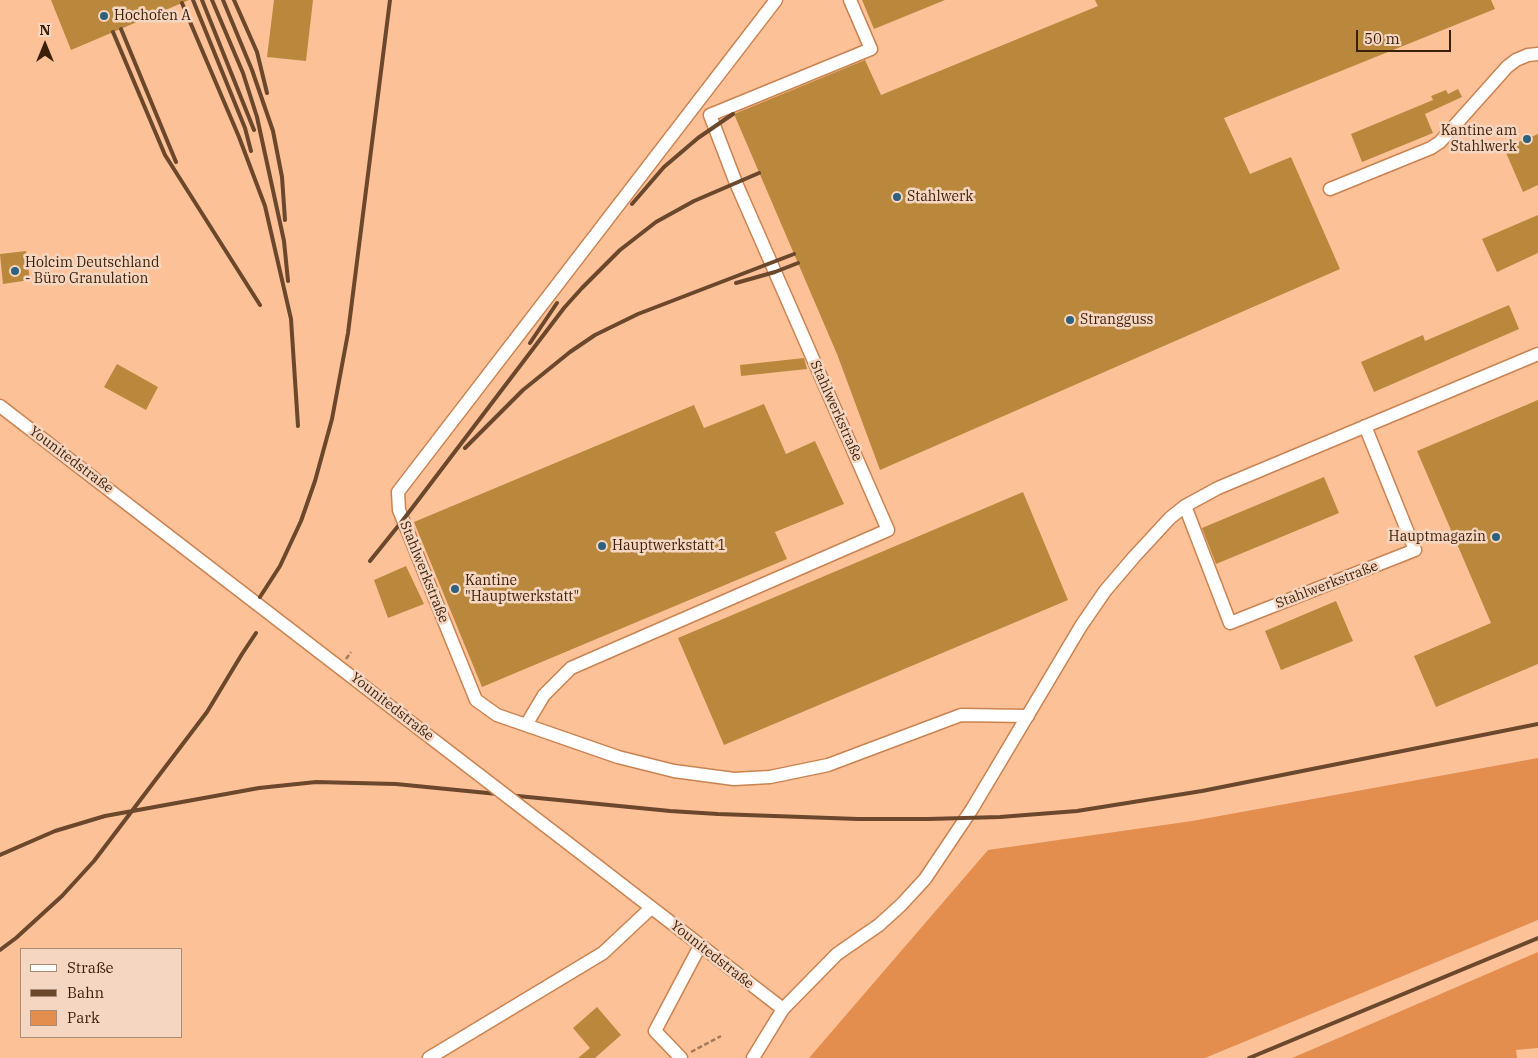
<!DOCTYPE html>
<meta charset="utf-8">
<style>
body{margin:0}
#map{position:relative;width:1538px;height:1058px;overflow:hidden;background:#fdc198;font-family:"IBM Plex Serif",serif}
canvas{display:block}
.legend{position:absolute;left:20px;top:948px;width:162px;height:90px;box-sizing:border-box;background:#f5d6c1;border:1px solid #ab8d77;margin:0;padding:6px 9px;list-style:none;font-size:15px;color:#3b1f09}
.legend li{display:flex;align-items:center;gap:10px;height:25px}
.legend b{width:25px;border:1px solid #ab8d77}
.north{position:absolute;left:20px;top:20px;width:50px;height:50px;-webkit-text-stroke:4px #f5d6c1;paint-order:stroke;rotate:0deg;font-size:14px;font-weight:700;line-height:20px;text-align:center;color:#3b1f09}
.north::after{content:'';display:block;margin:auto;width:18px;height:22px;background:#3b1f09;clip-path:polygon(50% 0,100% 100%,50% 72%,0 100%)}
.scale{position:absolute;left:1356px;top:30px;width:95px;height:22px;box-sizing:border-box;border:2px solid #3b1f09;border-top:0;padding-left:6px;font-size:15px;line-height:18px;white-space:nowrap;color:#3b1f09;-webkit-text-stroke:4px #f5d6c1;paint-order:stroke}
</style>
<div id="map">
<canvas width="1538" height="1058"></canvas>
<ul class="legend">
<li><b style="height:6px;background:#fff"></b>Straße</li>
<li><b style="height:6px;background:#6b472c"></b>Bahn</li>
<li><b style="height:14px;background:#e38e4f"></b>Park</li>
</ul>
<div class="north">N</div>
<div class="scale">50 m</div>
</div>
<script>
const ctx = document.querySelector('canvas').getContext('2d');
ctx.lineJoin = 'round';
function fillPath(path, color) { ctx.fillStyle = color; ctx.fill(path, 'evenodd'); }
const poly = rows => new Path2D(rows.map(r => 'M' + r).join(''));
function stroke(path, color, width, dash) { ctx.strokeStyle = color; ctx.lineWidth = width; ctx.lineCap = dash ? 'butt' : 'round'; ctx.setLineDash(dash || []); ctx.stroke(path); }
function write(font, color, halo, rows, align = 'center') {
  ctx.font = font + ' "IBM Plex Serif",serif'; ctx.lineWidth = 5; ctx.setLineDash([]); ctx.textBaseline = 'middle'; ctx.strokeStyle = halo; ctx.fillStyle = color; for (const [text, x, y, turn = 0] of rows) {
    ctx.save(); ctx.translate(x, y); ctx.rotate((+turn || 0) * Math.PI / 180); ctx.textAlign = isNaN(turn) ? turn : align; if (halo) ctx.strokeText(text, 0, 0); ctx.fillText(text, 0, 0); ctx.restore();
  }
}
fillPath(poly([
 [1538,758,1538,920,1205,1058,809,1058,988,850,1192,821],
 [1538,952,1538,1048,1516,1050,1517,1058,1292,1058]
]), '#e38e4f');
fillPath(poly([
 [51,0,189,0,71,50],
 [274,0,313,0,306,61,267,57],
 [862,0,945,0,874,29],
 [1095,0,1491,0,1495,9,1224,118,1250,174,1291,157,1340,269,880,470,837,354,734,114,865,60,881,95,1098,6],
 [1458,89,1462,97,1425,114,1433,133,1362,162,1351,134,1433,100,1431,96,1446,90,1448,94],
 [1538,134,1538,185,1523,192,1504,148],
 [1538,215,1538,253,1497,272,1482,239],
 [26,251,30,280,3,284,0,254],
 [1509,305,1519,329,1374,392,1361,362,1423,335,1425,341],
 [804,358,807,369,741,376,740,365],
 [117,364,158,387,146,410,104,387],
 [1538,400,1538,664,1436,707,1414,656,1491,623,1417,451],
 [764,404,786,454,815,441,844,504,775,532,787,559,482,687,414,522,694,405,704,428],
 [1324,477,1339,513,1216,564,1202,528],
 [1023,492,1068,600,724,745,678,638],
 [406,566,424,604,388,618,374,580],
 [1336,601,1353,641,1281,670,1265,631],
 [597,1007,621,1035,595,1058,578,1058,590,1048,573,1028]
]), '#b9883c');
const minor = poly([
 [776,0,398,492,399,510,476,700,497,715,618,757,674,771,734,779,770,777,828,765,961,715,1028,716],
 [1330,189,1431,148,1440,142,1507,67,1516,60,1528,55,1538,54],
 [0,406,409,721],
 [1185,506,1230,623,1415,550,1365,426],
 [526,725,544,695,571,668,888,530,736,183,710,115,871,49,850,0],
 [560,837,783,1009],
 [429,1058,603,953,651,908],
 [681,1058,655,1031,700,946],
 [753,1058,783,1009,837,954,879,925,901,905,925,879,972,809,1081,626,1105,591,1134,557,1170,518,1185,506,1218,488,1538,354]
]);
stroke(minor, '#ca8350', 15);
stroke(poly([
 [346,659,351,652],
 [691,1052,721,1036]
]), '#a67958', 2.5, [5, 2.5]);
stroke(minor, '#fff', 12);
stroke(poly([
 [193,0,245,128,251,151],
 [202,0,254,130],
 [212,0,243,73,257,117,284,241,288,281],
 [223,0,252,70,273,131,282,177,285,220],
 [234,0,257,52,267,93],
 [182,3,239,137,265,206,291,319,298,426],
 [121,29,176,162],
 [113,32,165,155,260,305],
 [632,204,664,167,698,138,733,114],
 [736,283,775,272,798,263],
 [530,343,557,303],
 [465,448,523,390,570,352,595,335,638,314,794,254],
 [370,561,403,520,564,308,582,288,620,250,656,222,694,201,759,173],
 [260,597,280,566,301,521,315,481,332,419,348,333,390,0],
 [0,855,55,831,105,816,259,788,316,782,396,784,670,811,718,814,858,819,928,819,1000,817,1077,811,1202,791,1538,724],
 [0,950,16,938,62,896,94,861,207,712,242,654,256,633],
 [1249,1058,1538,938]
]), '#6b472c', 4);
const minorBridge = poly([
 [409,721,560,837]
]);
stroke(minorBridge, '#ca8350', 15, []);
stroke(minorBridge, '#fff', 12);
for (const [x, y, r, color] of [
 [104,16,5,"#2e617e"],
 [1527,139,5,"#2e617e"],
 [897,197,5,"#2e617e"],
 [15,271,5,"#2e617e"],
 [1070,320,5,"#2e617e"],
 [1496,537,5,"#2e617e"],
 [602,546,5,"#2e617e"],
 [455,589,5,"#2e617e"]
]) { const dot = new Path2D(); dot.arc(x, y, r, 0, 2 * Math.PI); ctx.fillStyle = color; ctx.fill(dot); stroke(dot, '#f5d6c1', 2); }
write('14px', '#3b1f09', '#f5d6c1', [
 ["Hochofen A",114,16],
 ["Kantine am",1517,131,"right"],
 ["Stahlwerk",1517,147,"right"],
 ["Stahlwerk",907,197],
 ["Holcim Deutschland",25,263],
 ["- Büro Granulation",25,279],
 ["Strangguss",1080,320],
 ["Hauptmagazin",1486,537,"right"],
 ["Hauptwerkstatt 1",612,546],
 ["Kantine",465,581],
 ["\"Hauptwerkstatt\"",465,597]
], 'left');
write('14px', '#3b1f09', '#f5d6c1', [
 ["Stahlwerkstraße",836,411,66],
 ["Younitedstraße",71,460,37],
 ["Stahlwerkstraße",424,572,68],
 ["Stahlwerkstraße",1327,585,-21],
 ["Younitedstraße",392,707,38],
 ["Younitedstraße",712,955,38]
]);
</script>
